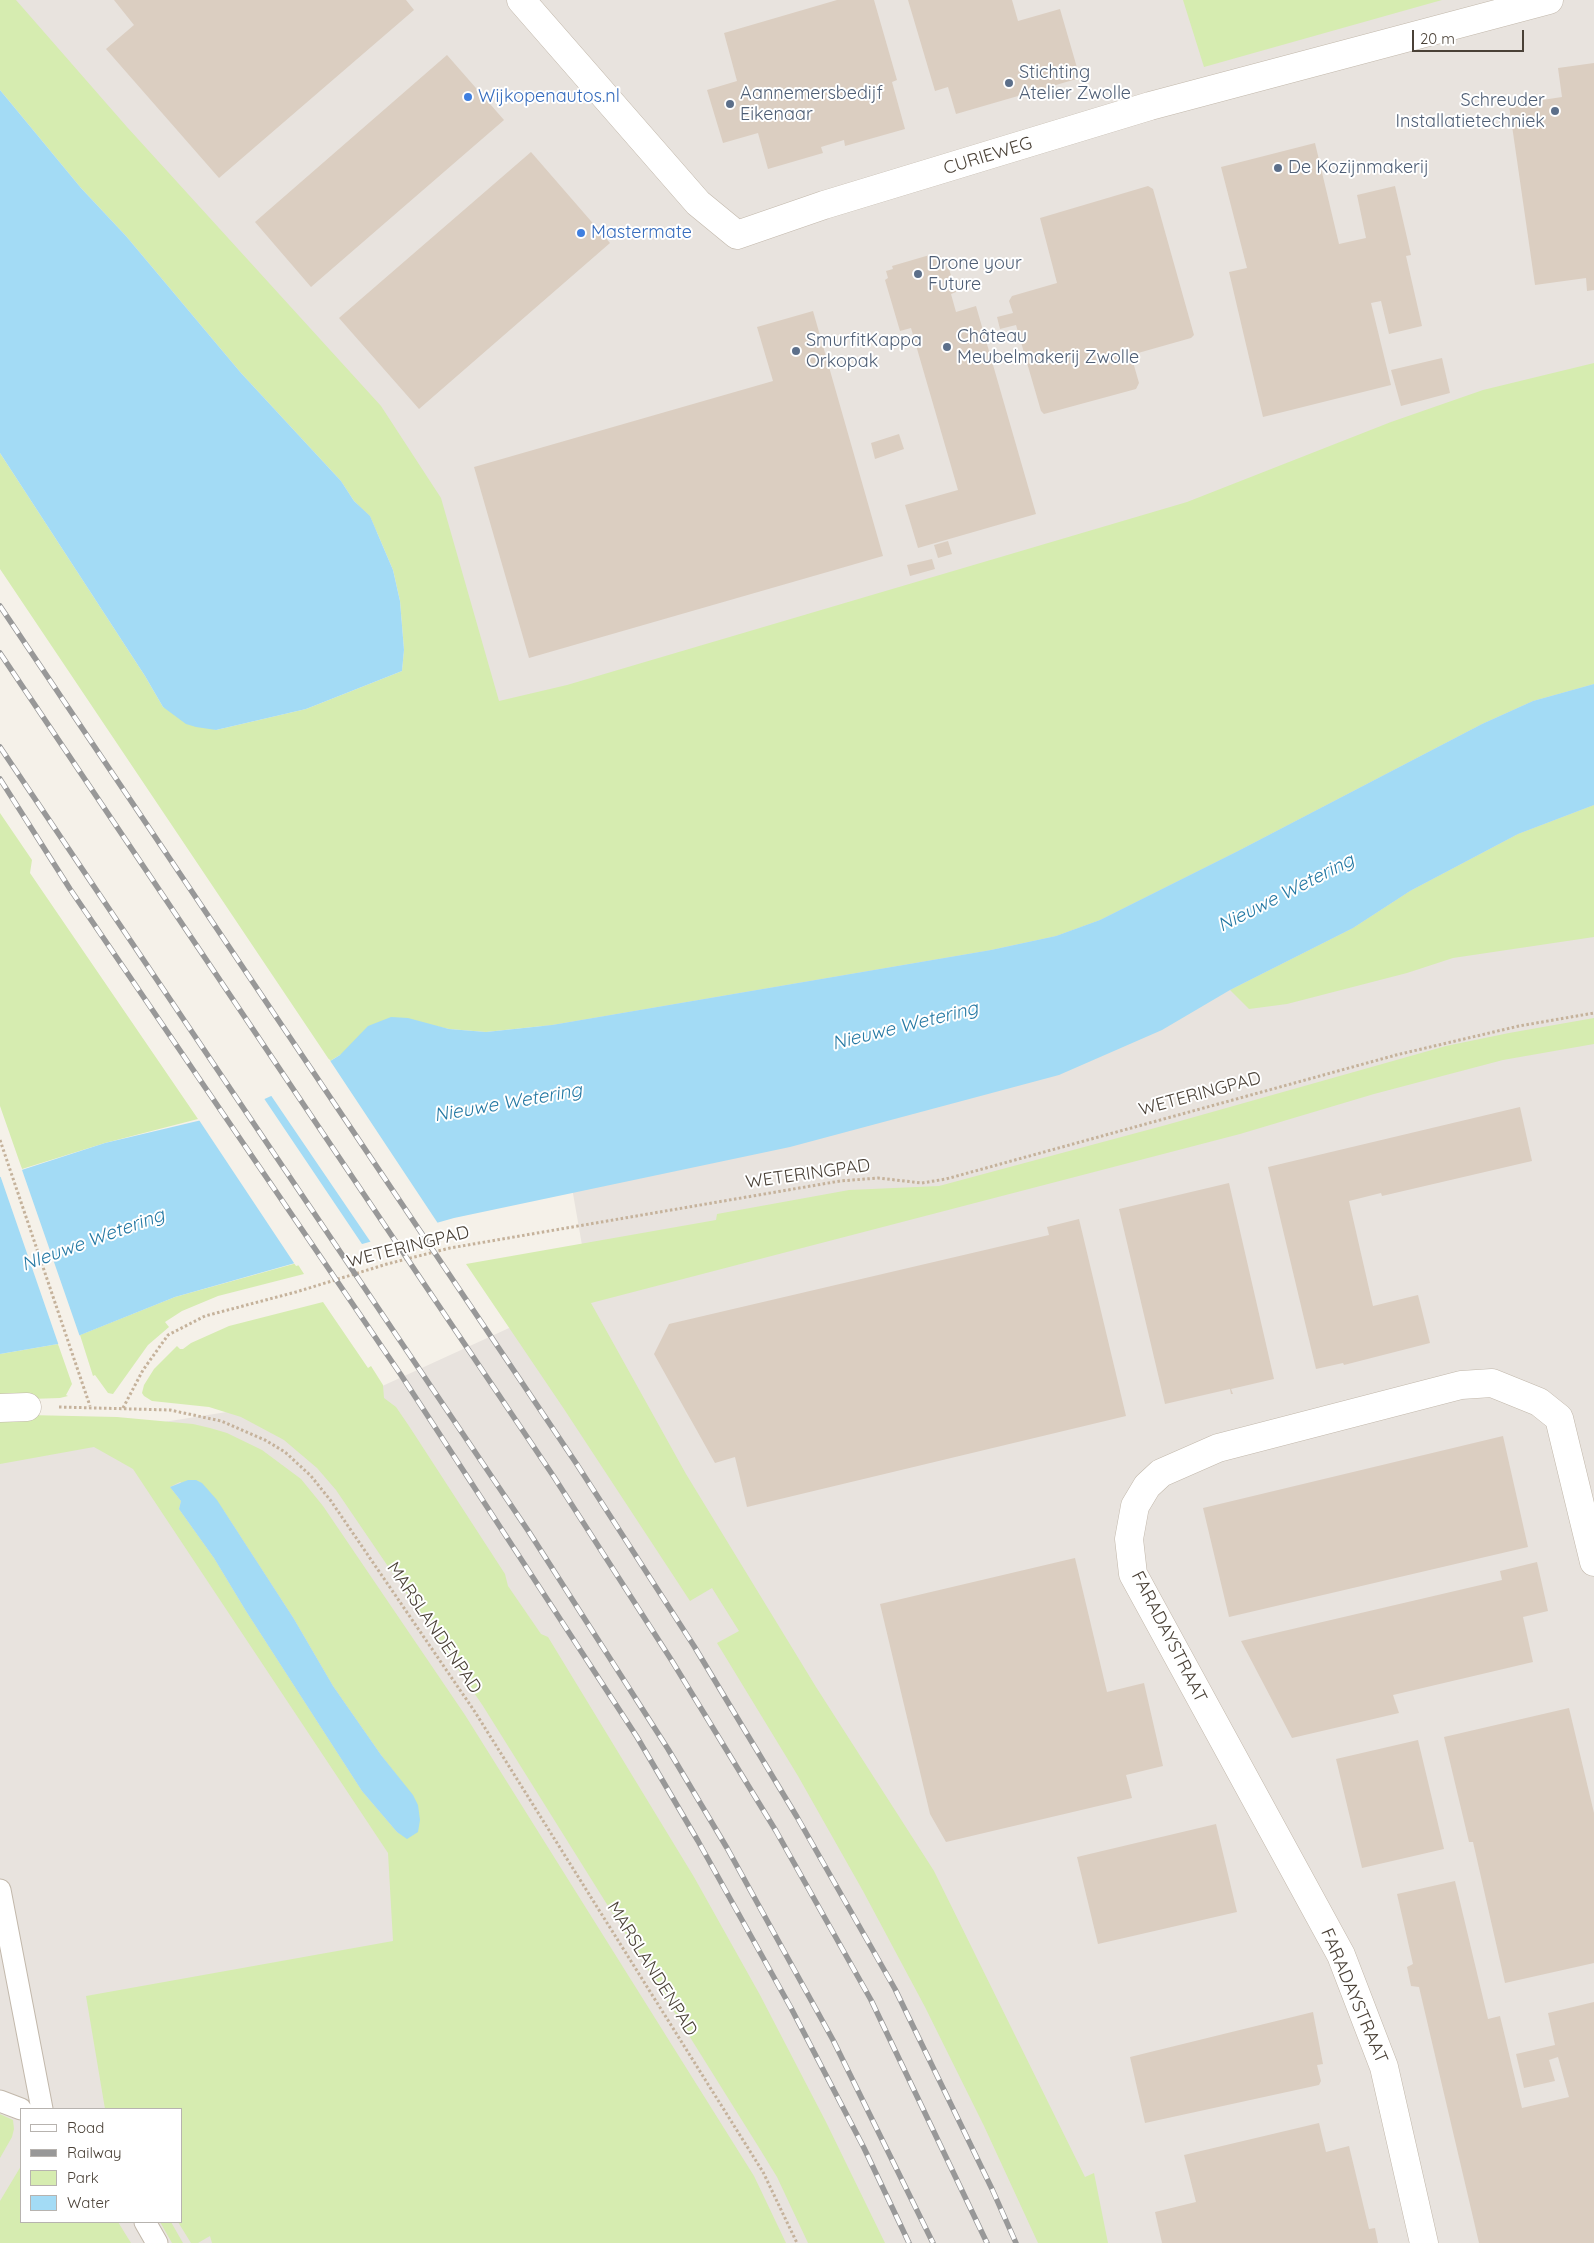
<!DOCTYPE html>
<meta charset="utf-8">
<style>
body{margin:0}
#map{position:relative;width:1594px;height:2243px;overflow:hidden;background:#f5f1e9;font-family:Quicksand,sans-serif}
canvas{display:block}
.legend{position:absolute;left:20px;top:2108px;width:162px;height:115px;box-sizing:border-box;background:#fff;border:1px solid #b7b3af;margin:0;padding:6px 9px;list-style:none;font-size:15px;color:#4a4137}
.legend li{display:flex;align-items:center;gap:10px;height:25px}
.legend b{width:25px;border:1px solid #b7b3af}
.scale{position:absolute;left:1412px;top:30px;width:112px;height:22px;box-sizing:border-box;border:2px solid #4a4137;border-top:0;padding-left:6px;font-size:15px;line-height:18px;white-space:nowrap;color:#4a4137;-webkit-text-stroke:4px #fff;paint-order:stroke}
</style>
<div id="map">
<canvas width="1594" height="2243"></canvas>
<ul class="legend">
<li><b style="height:6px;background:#fff"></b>Road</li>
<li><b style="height:6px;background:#989898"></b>Railway</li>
<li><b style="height:14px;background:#d6ecb0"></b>Park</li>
<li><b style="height:14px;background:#a3dbf5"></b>Water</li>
</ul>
<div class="scale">20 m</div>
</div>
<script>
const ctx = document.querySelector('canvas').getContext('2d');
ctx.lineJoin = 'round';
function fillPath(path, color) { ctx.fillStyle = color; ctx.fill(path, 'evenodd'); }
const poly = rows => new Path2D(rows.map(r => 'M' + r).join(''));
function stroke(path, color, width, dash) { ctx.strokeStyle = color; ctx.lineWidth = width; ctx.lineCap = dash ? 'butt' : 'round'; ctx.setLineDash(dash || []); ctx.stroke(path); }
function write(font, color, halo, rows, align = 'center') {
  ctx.font = font + ' Quicksand,sans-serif'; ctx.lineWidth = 4; ctx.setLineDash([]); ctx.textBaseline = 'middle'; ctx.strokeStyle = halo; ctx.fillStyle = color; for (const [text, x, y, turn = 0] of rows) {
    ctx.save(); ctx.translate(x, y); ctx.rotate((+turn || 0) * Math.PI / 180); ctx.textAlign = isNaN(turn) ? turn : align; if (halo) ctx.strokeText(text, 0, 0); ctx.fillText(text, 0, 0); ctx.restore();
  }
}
fillPath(poly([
 [0,0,1594,0,1594,2243,0,2243,0,1448,378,1388,590,1291,484,683],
 [21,2109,181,2109,181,2222,21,2222]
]), '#e8e3de');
fillPath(poly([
 [0,0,16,0,127,127,381,406,441,498,499,701,567,685,1187,502,1391,422,1483,390,1594,363,1594,684,1533,701,1482,724,1238,851,1100,920,1056,936,991,950,552,1025,486,1032,449,1029,430,1025,340,1055,330,1061,0,569,0,453,145,676,163,707,216,730,306,709,402,671,404,650,400,601,393,570,370,516,354,501,341,481,241,373,126,236,81,188,0,90],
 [1183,0,1442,0,1204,67],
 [1594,805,1594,937,1453,958,1407,973,1287,1004,1249,1009,1230,990,1353,928,1410,891,1518,834],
 [0,813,32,860,30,873,198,1119,105,1143,22,1169,0,1106],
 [1594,1018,1594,1044,1503,1060,1374,1094,1240,1134,591,1303,686,1474,816,1687,934,1871,1085,2177,1094,2173,1108,2243,1038,2243,984,2126,925,2007,863,1891,798,1776,717,1643,739,1631,712,1588,690,1601,564,1409,466,1264,716,1220,717,1214,849,1190,939,1186,1166,1125,1446,1046,1509,1033],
 [297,1263,304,1274,218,1296,182,1311,165,1322,169,1327,148,1345,113,1394,108,1393,95,1375,93,1376,80,1335,175,1297],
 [323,1302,368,1368,371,1366,383,1385,384,1398,396,1407,409,1426,505,1574,508,1586,541,1634,548,1637,694,1877,760,1995,826,2122,885,2243,808,2243,777,2177,758,2146,483,1706,336,1490,317,1468,284,1440,241,1417,209,1407,152,1401,144,1396,142,1393,144,1385,154,1369,177,1346,180,1349,183,1349,191,1343,229,1326],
 [58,1344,72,1384,66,1395,68,1396,60,1398,0,1400,0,1354],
 [28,1415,117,1417,193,1424,210,1428,227,1433,262,1450,301,1479,323,1506,465,1715,754,2176,786,2243,212,2243,210,2236,198,2243,191,2243,178,2222,181,2222,181,2109,105,2109,86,1996,393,1941,388,1853,133,1469,94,1447,0,1464,0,1418],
 [180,1482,224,1511,294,1619,333,1686,381,1755,406,1787,407,1838,397,1832,362,1791,246,1611,214,1558,179,1509,181,1501,170,1487],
 [0,2114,13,2120,14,2129,12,2137,0,2158],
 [21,2166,21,2222,118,2222,131,2243,0,2243,0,2201],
 [160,2222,171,2222,183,2243,172,2243]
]), '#d6ecb0');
fillPath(poly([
 [0,90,81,188,126,236,241,373,341,481,354,501,370,516,393,570,400,601,404,650,402,671,306,709,216,730,196,727,186,724,163,707,145,676,0,453],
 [1594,684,1594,805,1518,834,1410,891,1353,928,1230,990,1162,1030,1059,1075,790,1147,454,1218,175,1297,58,1344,0,1354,0,1177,105,1143,227,1114,249,1106,280,1092,340,1055,368,1026,391,1017,408,1018,449,1029,486,1032,552,1025,991,950,1056,936,1100,920,1238,851,1482,724,1533,701],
 [188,1480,196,1480,202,1483,217,1500,294,1619,333,1686,381,1755,413,1795,418,1805,420,1820,418,1832,407,1839,397,1832,362,1791,246,1611,214,1558,179,1509,181,1501,170,1487]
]), '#a3dbf5');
fillPath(poly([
 [329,1059,439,1225,372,1244,270,1094],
 [263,1097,364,1247,296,1266,197,1117,226,1111],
 [21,1167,80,1337,59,1346,0,1175]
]), '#f5f1e9');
fillPath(poly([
 [114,0,406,0,414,10,219,178,106,49,134,25],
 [837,0,874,0,897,80,892,82,905,129,845,146,844,140,821,147,823,153,768,169,758,133,723,143,707,90,737,81,724,33],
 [908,0,1012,0,1018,21,1060,9,1080,78,956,114,948,87,935,91],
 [447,55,504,120,311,287,255,222],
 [1594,63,1594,290,1587,291,1586,278,1535,285,1509,105,1562,97,1558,68],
 [1315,143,1339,244,1366,238,1357,195,1395,186,1411,255,1406,256,1422,326,1389,334,1381,301,1371,303,1391,385,1263,417,1229,272,1247,268,1221,167],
 [531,152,610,243,419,409,339,318],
 [1148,186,1153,189,1194,335,1191,338,1131,355,1139,383,1136,389,1044,414,1041,411,1016,325,1000,329,997,317,1013,313,1009,301,1012,296,1057,283,1040,218],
 [933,254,934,258,941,256,943,263,947,262,956,292,951,294,956,312,976,306,1036,514,918,548,905,505,958,490,911,328,900,331,885,280,888,278,886,271,893,269,892,266],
 [813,311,883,556,529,658,474,467,773,381,757,327],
 [1442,358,1450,393,1401,406,1391,370],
 [899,434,904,449,875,459,871,443],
 [948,541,952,554,938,558,934,545],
 [932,559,935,569,910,576,907,565],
 [1520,1107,1532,1161,1382,1196,1381,1193,1349,1201,1373,1306,1418,1295,1430,1343,1344,1365,1343,1363,1316,1369,1268,1167],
 [1229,1183,1274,1379,1231,1389,1233,1394,1231,1394,1230,1389,1165,1404,1119,1209],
 [1079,1219,1126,1416,747,1507,735,1457,715,1463,654,1354,669,1324,1049,1235,1047,1227],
 [1503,1436,1528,1547,1229,1617,1203,1508],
 [1075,1558,1107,1692,1144,1683,1163,1766,1126,1775,1132,1798,946,1842,930,1814,880,1604],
 [1537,1562,1548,1611,1523,1617,1533,1662,1393,1695,1399,1713,1292,1738,1241,1641,1502,1580,1500,1571],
 [1569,1708,1594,1813,1594,1963,1505,1983,1473,1842,1469,1842,1444,1737],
 [1418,1740,1444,1849,1362,1868,1336,1759],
 [1216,1824,1237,1912,1098,1944,1077,1857],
 [1455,1881,1488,2019,1500,2016,1522,2108,1569,2097,1558,2057,1549,2060,1555,2081,1524,2088,1516,2054,1555,2045,1548,2013,1594,2002,1594,2243,1479,2243,1419,1987,1411,1986,1407,1967,1413,1964,1397,1894],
 [1313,2012,1323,2064,1317,2065,1321,2081,1319,2085,1145,2123,1130,2057],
 [1319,2123,1326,2152,1349,2146,1369,2229,1375,2228,1378,2243,1162,2243,1155,2212,1196,2202,1184,2155]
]), '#dbcec1');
const lane = poly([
 [0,1890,42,2109],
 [0,2101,21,2109],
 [145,2222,157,2243]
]);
const street = poly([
 [521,0,698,203,737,235,824,205,1150,106,1549,0],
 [0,1408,27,1407],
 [1424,2243,1384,2067,1341,1955,1133,1574,1129,1539,1135,1506,1147,1486,1161,1473,1218,1448,1461,1385,1492,1383,1539,1402,1559,1418,1594,1562]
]);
stroke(lane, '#c2b8ab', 23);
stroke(street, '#c2b8ab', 29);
stroke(poly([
 [0,1140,90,1406],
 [59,1407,170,1410,221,1421,265,1440,285,1452,311,1476,331,1501,475,1712,763,2172,797,2243],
 [123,1408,143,1370,168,1335,205,1316,296,1292,387,1264,450,1248,840,1181,878,1178,922,1183,946,1179,1396,1055,1519,1026,1594,1013]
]), '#c5b29b', 3, [2.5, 2.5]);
stroke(lane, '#fff', 21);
stroke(street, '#fff', 28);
const rail = poly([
 [0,606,576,1463,694,1646,797,1817,895,1989,992,2189,1016,2243],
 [0,653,554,1477,672,1661,776,1831,871,2000,987,2243],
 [0,747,529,1532,668,1749,727,1848,833,2040,933,2243],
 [0,779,70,889,401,1375,637,1737,698,1841,791,2008,864,2148,909,2243]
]);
stroke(rail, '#989898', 5.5);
stroke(rail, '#fff', 4, [11]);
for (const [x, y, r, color] of [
 [1009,83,5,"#5c6f8a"],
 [468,97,5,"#3f7fe0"],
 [730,104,5,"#5c6f8a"],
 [1555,111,5,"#5c6f8a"],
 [1278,168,5,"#5c6f8a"],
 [581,233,5,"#3f7fe0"],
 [918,274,5,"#5c6f8a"],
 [947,347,5,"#5c6f8a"],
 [796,351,5,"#5c6f8a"]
]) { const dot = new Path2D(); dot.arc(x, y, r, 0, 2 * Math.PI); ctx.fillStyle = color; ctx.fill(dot); stroke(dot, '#fff', 2); }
write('18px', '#4e5e75', '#fff', [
 ["Stichting",1019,73],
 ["Atelier Zwolle",1019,94],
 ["Aannemersbedijf",740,94],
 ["Eikenaar",740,115],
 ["Schreuder",1545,101,"right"],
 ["Installatietechniek",1545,122,"right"],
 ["De Kozijnmakerij",1288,168],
 ["Drone your",928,264],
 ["Future",928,285],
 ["Château",957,337],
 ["Meubelmakerij Zwolle",957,358],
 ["SmurfitKappa",806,341],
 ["Orkopak",806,362]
], 'left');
write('18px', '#366cbe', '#fff', [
 ["Wijkopenautos.nl",478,97],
 ["Mastermate",591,233]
], 'left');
write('18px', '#4a4137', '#fff', [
 ["CURIEWEG",988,156,-17],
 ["WETERINGPAD",1200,1094,-15],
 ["WETERINGPAD",808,1174,-8],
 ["WETERINGPAD",408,1247,-14],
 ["MARSLANDENPAD",434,1628,56],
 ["FARADAYSTRAAT",1169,1637,63],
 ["MARSLANDENPAD",652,1969,58],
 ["FARADAYSTRAAT",1354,1996,67]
]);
write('italic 19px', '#2579a4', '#fff', [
 ["Nieuwe Wetering",1286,893,-27],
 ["Nieuwe Wetering",905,1026,-14],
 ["Nieuwe Wetering",508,1103,-10],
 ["NIeuwe Wetering",93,1240,-20]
]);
</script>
